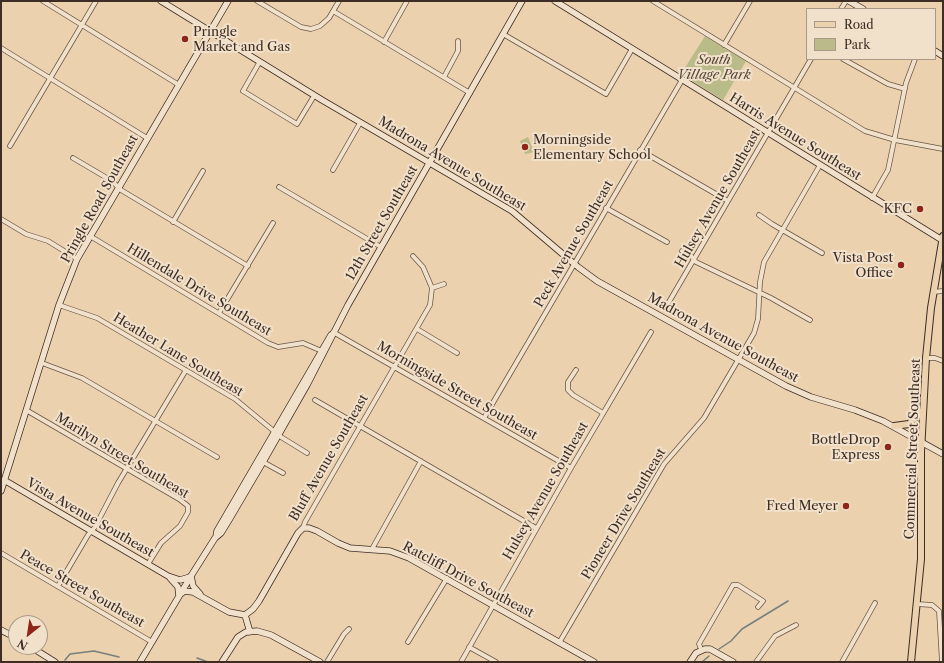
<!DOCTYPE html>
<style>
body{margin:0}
#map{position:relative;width:944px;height:663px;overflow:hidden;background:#ebd1ae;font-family:"Libre Caslon Text",serif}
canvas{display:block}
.frame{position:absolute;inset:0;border:2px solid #3d2d25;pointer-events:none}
.legend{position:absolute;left:806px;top:8px;width:130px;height:52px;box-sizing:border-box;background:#f2e1ca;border:1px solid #a98;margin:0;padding:5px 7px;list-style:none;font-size:12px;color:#3d2d25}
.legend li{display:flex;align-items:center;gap:8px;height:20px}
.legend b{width:20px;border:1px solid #a98}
.north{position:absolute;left:8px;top:615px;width:40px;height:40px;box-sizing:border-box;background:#f2e1ca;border:1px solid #a98;border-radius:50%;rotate:210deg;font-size:11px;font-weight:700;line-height:16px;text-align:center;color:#3d2d25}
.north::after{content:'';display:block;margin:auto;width:14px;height:18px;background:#8f2418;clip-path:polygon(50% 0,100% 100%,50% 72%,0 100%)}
</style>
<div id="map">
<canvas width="944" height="663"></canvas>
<div class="frame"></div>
<ul class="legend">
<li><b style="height:5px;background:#ebd1ae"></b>Road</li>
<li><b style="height:11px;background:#b9bb89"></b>Park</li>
</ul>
<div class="north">N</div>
</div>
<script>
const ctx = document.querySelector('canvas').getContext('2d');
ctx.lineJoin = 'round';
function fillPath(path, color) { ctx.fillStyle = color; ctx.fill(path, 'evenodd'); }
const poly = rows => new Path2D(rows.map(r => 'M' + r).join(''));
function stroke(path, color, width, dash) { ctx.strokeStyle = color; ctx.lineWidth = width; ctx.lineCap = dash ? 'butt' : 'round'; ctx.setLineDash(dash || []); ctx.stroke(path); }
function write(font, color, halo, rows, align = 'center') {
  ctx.font = font + ' "Libre Caslon Text",serif'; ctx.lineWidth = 4; ctx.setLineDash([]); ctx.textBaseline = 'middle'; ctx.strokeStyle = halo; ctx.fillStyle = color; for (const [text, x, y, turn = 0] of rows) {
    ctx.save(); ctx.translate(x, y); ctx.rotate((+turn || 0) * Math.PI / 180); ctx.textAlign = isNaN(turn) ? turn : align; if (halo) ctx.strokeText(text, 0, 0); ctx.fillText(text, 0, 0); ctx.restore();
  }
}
fillPath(poly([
 [705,36,746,61,723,100,681,74],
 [528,137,534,152,525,154,520,141]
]), '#b9bb89');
stroke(poly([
 [719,649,731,641,742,629,788,601],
 [197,658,208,662],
 [65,660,70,654,94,651,119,657],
 [702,662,709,656]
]), '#767f7b', 1.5);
const street = poly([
 [43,1,179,85],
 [257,1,301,27,311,29,320,26,329,18,339,1],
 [653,1,865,131,895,140,943,149],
 [841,9,846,1],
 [333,11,470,93],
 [503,34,606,94,632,49],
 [384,42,407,1],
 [724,45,750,1],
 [1,48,147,138],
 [843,59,888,84,905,89],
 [259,63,243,91,297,124,314,96],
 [444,77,458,51,458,41],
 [10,146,96,1],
 [640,150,728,201],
 [73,158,112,181,121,190,248,266],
 [333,170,360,123],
 [279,187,381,247],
 [872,198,888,170,906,83,915,59],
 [606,208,667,242],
 [759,215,772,224,822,253],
 [1,219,26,234,48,241,77,259],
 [173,222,203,171],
 [90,236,268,343,278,347,303,343,324,352],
 [682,251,691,256,696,262,771,298,810,320],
 [432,288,444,284],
 [933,292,943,291],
 [59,305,97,318,235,399,281,437,307,453],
 [666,307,811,59],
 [219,313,273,223],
 [417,329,457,353],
 [333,332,571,468],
 [926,358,935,358,943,361],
 [42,363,82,378,217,457],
 [576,370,568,382,568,390,573,395,603,413],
 [315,400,536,528],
 [26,410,179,499,188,506,188,512,180,526,161,543,148,564],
 [484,418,682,80],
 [263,462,283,473],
 [303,528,305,522,430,305,432,288,423,267,413,256],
 [372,549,421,461],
 [1,553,152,642],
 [58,586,88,535,95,527,118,483,186,370],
 [917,604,932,605,939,611,942,662],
 [408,642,447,578],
 [559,643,664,464,704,418,754,333,758,319,760,282,764,262,820,165],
 [469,647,496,662],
 [701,649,699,644,733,585,738,585,763,601,758,607],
 [327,662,344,634,349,629],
 [461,662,571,468,651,332],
 [756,662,775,636,796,625],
 [842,662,875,603]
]);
const secondary = poly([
 [161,1,322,100,512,211,578,267,597,281,786,386,811,397,855,410,883,421,943,454],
 [555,1,942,240],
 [849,1,863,9],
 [935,51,943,56],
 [4,480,168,576,180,580,190,577],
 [1,491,59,305,77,259,228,1],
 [216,537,217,531,331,335],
 [191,576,193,586,200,594],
 [170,578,178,587,179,596],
 [182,593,184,591,193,592,229,612,245,615],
 [245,615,253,609,259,601,298,533,303,528,309,528,317,531,338,543,350,548,390,551,409,558,594,662],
 [245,615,250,632],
 [1,630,16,638],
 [31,647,55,662],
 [140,662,191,576,215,538,221,533,229,520,263,462,307,385,348,305,522,1],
 [222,662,238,637,246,632,257,631,271,635,320,662],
 [690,662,696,653,705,649,710,649,733,662]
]);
const primary = poly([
 [894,426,909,424,923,410],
 [911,662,921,559,921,452,926,358,931,308,943,236]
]);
stroke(street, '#685647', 5.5);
stroke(secondary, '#3d2d25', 7);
stroke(primary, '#3d2d25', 8);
stroke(street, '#f2e1ca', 4);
stroke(secondary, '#f2e1ca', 5.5);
stroke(primary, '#ebd1ae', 6);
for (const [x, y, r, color] of [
 [185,39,4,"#8f2418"],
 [525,147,4,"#8f2418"],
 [920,209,4,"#8f2418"],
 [901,265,4,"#8f2418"],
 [888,447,4,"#8f2418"],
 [846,506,4,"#8f2418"]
]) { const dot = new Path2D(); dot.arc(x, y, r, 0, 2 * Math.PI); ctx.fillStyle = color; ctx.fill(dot); stroke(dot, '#f2e1ca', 1.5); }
write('13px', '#3d2d25', '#f2e1ca', [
 ["Pringle",193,32,"left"],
 ["Market and Gas",193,47,"left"],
 ["Morningside",533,140,"left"],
 ["Elementary School",533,155,"left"],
 ["KFC",912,209],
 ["Vista Post",893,258],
 ["Office",893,273],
 ["BottleDrop",880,440],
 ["Express",880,455],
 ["Fred Meyer",838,506]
], 'right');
write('italic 13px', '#564939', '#f2e1ca', [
 ["South",714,60],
 ["Village Park",714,75]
]);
write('13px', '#3d2d25', '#f2e1ca', [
 ["Harris Avenue Southeast",795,137,32],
 ["Madrona Avenue Southeast",452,164,31],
 ["Pringle Road Southeast",100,199,-61],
 ["Hulsey Avenue Southeast",718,199,-60],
 ["12th Street Southeast",382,223,-60],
 ["Peck Avenue Southeast",574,244,-60],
 ["Hillendale Drive Southeast",199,290,31],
 ["Madrona Avenue Southeast",723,338,29],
 ["Heather Lane Southeast",178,355,31],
 ["Morningside Street Southeast",457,391,30],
 ["Commercial Street Southeast",913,449,-88],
 ["Marilyn Street Southeast",122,456,31],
 ["Bluff Avenue Southeast",329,458,-60],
 ["Hulsey Avenue Southeast",546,491,-60],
 ["Pioneer Drive Southeast",624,514,-59],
 ["Vista Avenue Southeast",90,518,30],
 ["Ratcliff Drive Southeast",468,580,28],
 ["Peace Street Southeast",82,589,30]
]);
</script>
